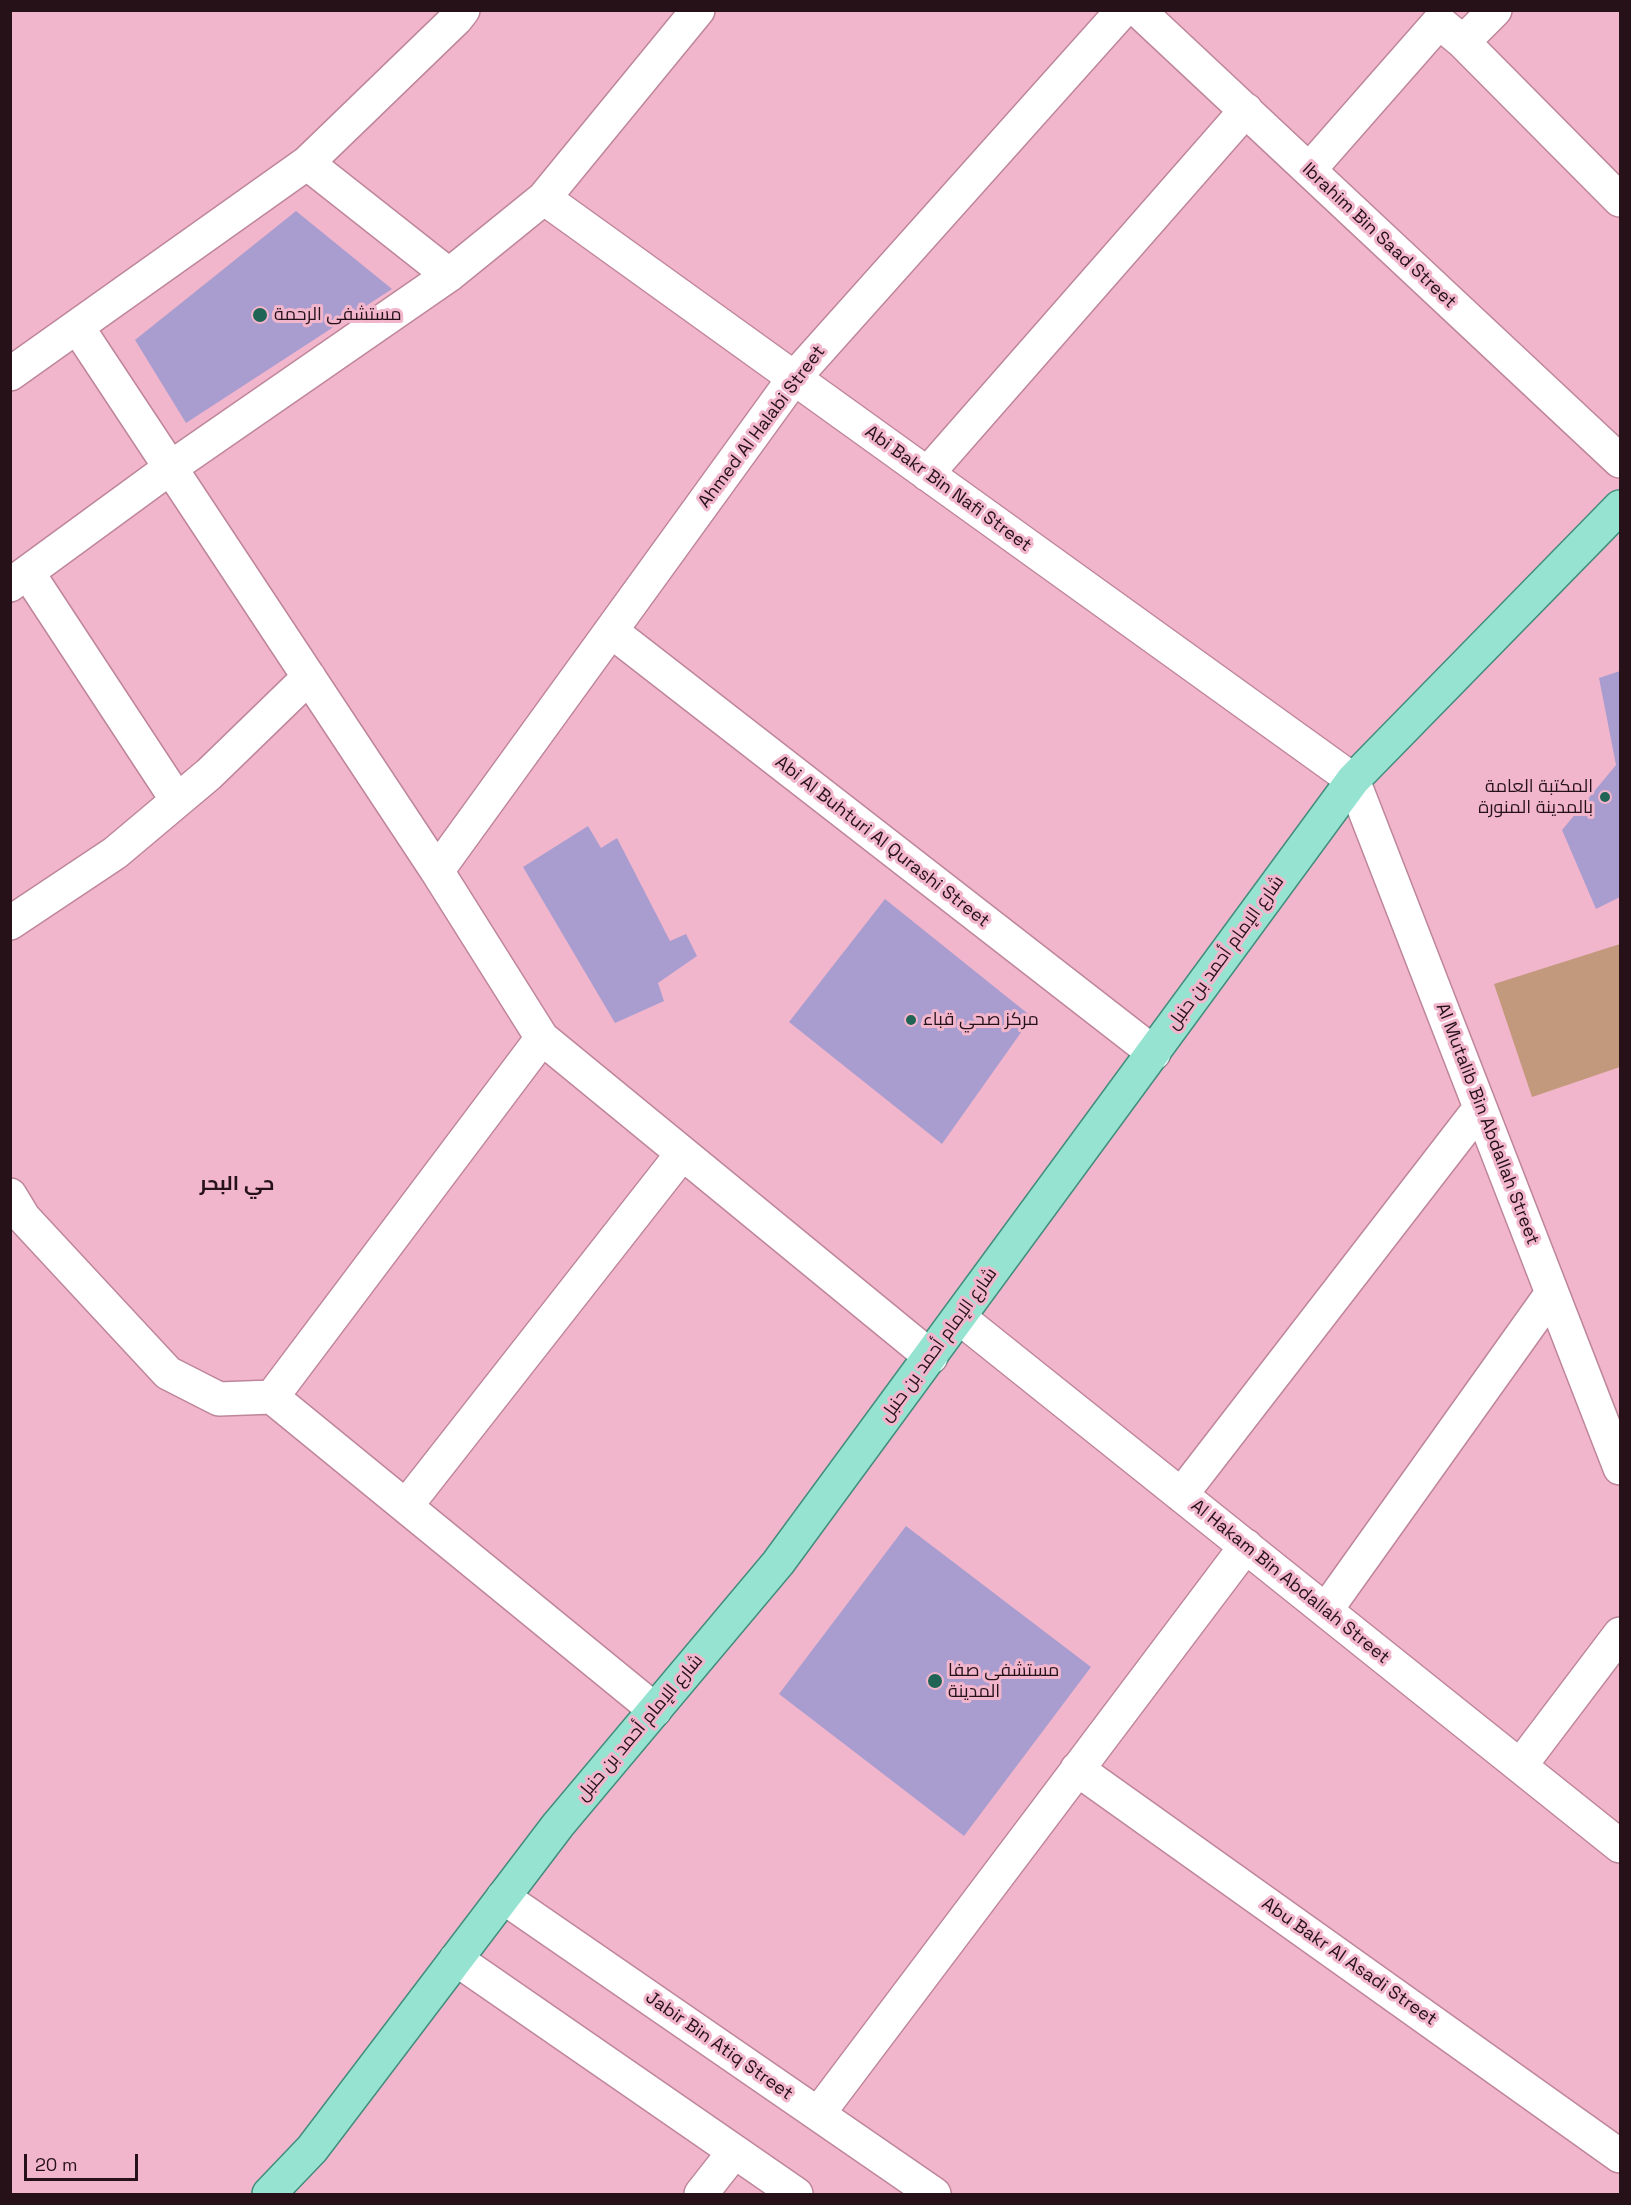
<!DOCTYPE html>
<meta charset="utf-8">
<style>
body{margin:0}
#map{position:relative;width:1631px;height:2205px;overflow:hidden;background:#f2b6cc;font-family:"Space Grotesk",sans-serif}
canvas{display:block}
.frame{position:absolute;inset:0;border:12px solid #261119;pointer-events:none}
.scale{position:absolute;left:24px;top:2154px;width:114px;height:27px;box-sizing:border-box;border:3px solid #261119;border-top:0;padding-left:8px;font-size:18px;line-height:21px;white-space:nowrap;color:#261119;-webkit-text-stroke:4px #f2b6cc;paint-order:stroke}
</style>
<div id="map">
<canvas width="1631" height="2205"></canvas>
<div class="frame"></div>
<div class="scale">20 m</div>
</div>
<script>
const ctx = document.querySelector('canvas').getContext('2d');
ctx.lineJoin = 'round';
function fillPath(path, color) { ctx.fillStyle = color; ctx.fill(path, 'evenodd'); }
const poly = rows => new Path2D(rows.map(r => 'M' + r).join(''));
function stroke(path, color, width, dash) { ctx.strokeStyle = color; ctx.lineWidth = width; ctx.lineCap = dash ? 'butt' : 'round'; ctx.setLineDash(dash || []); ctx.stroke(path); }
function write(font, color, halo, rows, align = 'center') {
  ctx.font = font + ' "Space Grotesk",Cairo,sans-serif'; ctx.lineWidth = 6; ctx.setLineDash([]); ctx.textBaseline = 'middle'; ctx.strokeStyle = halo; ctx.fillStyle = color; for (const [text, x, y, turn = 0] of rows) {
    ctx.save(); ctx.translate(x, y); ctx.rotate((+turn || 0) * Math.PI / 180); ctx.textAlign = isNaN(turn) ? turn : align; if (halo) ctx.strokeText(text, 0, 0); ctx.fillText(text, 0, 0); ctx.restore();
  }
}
fillPath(poly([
 [1620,944,1620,1067,1532,1097,1494,984]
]), '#c2997d');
fillPath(poly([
 [296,211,392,289,186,423,135,340],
 [1620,671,1620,897,1596,909,1562,830,1616,765,1599,678],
 [588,826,601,848,617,838,670,941,686,934,697,956,658,983,664,1001,615,1023,523,867],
 [885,899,1032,1017,942,1144,789,1022],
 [906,1526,1091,1667,964,1836,779,1694]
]), '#a99dd0');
const minor = poly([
 [1138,10,1620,461],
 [1463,42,1620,200],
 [307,163,449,275],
 [1309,170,1439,22,1463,42,1495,10],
 [544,198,1353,780,1620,1468],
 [78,328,437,871,542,1038,931,1357],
 [10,374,307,163,456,19,463,10],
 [927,474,1246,110],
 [28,573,177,800],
 [10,585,170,468,449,275,544,198,698,10],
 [611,631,1154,1053],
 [437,871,794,378,1123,10],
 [10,923,115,853,209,774,309,677],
 [10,1195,24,1218,168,1373,219,1399,272,1397,655,1710],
 [960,1318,1620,1846],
 [272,1397,542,1038],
 [1181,1495,1480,1108],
 [406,1506,682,1154],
 [1326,1610,1552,1293],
 [1520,1766,1620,1634],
 [1077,1769,1620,2156],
 [503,1897,934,2194],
 [456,1959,796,2194],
 [818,2114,1246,1546],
 [701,2194,734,2152]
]);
const major = poly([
 [269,2194,312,2149,558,1825,778,1563,1353,780,1620,507]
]);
stroke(minor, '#be869a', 36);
stroke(major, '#428d7d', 36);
stroke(minor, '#fff', 33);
stroke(major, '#97e3d1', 33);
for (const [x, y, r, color] of [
 [260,315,8,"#206455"],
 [1605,797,6,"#206455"],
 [911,1020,6,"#206455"],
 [935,1681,8,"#206455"]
]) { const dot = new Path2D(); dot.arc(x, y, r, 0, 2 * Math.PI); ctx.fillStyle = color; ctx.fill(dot); stroke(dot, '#f2b6cc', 2); }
write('18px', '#261119', '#f2b6cc', [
 ["Ibrahim Bin Saad Street",1379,236,43],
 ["Ahmed Al Halabi Street",762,427,-53],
 ["Abi Bakr Bin Nafi Street",948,489,36],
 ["Abi Al Buhturi Al Qurashi Street",882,842,38],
 ["شارع الإمام أحمد بن حنبل",1226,953,-54],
 ["Al Mutalib Bin Abdallah Street",1487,1124,69],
 ["شارع الإمام أحمد بن حنبل",939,1345,-54],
 ["Al Hakam Bin Abdallah Street",1290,1582,39],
 ["شارع الإمام أحمد بن حنبل",640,1728,-50],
 ["Abu Bakr Al Asadi Street",1349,1962,35],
 ["Jabir Bin Atiq Street",719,2046,35]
]);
write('18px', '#261119', '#f2b6cc', [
 ["مستشفى الرحمة",274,315],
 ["المكتبة العامة",1593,787,"right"],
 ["بالمدينة المنورة",1593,808,"right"],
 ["مركز صحي قباء",923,1020],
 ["مستشفی صفا",948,1671],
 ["المدینة",948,1692]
], 'left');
write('bold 20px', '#261119', '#f2b6cc', [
 ["حي البحر",237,1185]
]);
</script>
